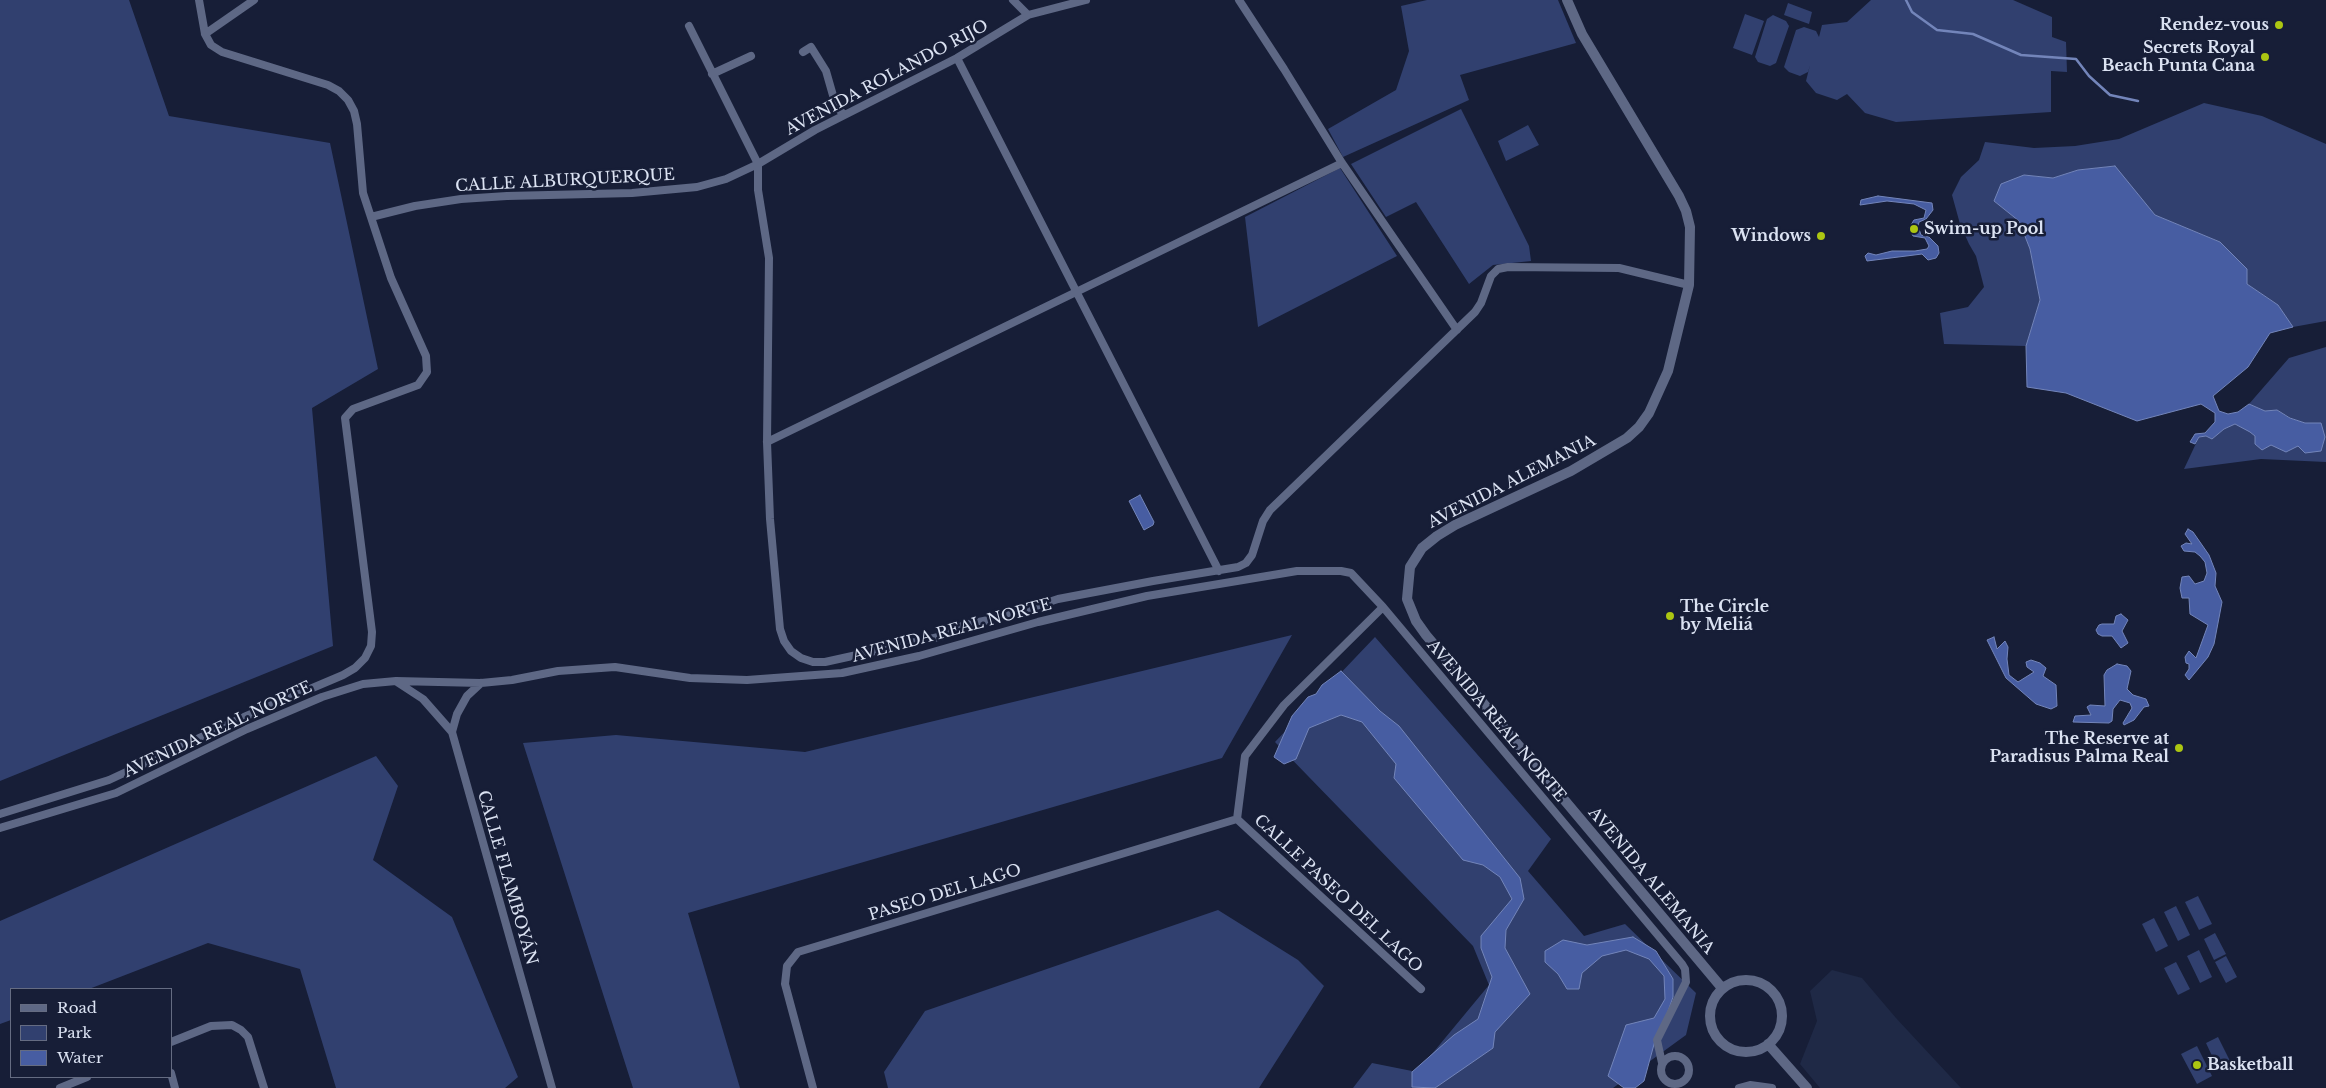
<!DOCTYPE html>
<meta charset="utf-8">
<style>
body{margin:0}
#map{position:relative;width:2326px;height:1088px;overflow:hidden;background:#171e37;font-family:"Libre Baskerville",serif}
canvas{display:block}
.legend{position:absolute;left:10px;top:988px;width:162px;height:90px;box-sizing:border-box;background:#171e37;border:1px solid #656c82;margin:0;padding:6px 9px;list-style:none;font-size:15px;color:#dbe2f2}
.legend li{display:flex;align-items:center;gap:10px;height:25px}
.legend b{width:25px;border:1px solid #656c82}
</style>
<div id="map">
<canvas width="2326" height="1088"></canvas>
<ul class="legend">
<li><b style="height:6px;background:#5e6885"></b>Road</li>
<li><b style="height:14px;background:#31406f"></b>Park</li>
<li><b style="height:14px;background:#475da2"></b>Water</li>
</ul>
</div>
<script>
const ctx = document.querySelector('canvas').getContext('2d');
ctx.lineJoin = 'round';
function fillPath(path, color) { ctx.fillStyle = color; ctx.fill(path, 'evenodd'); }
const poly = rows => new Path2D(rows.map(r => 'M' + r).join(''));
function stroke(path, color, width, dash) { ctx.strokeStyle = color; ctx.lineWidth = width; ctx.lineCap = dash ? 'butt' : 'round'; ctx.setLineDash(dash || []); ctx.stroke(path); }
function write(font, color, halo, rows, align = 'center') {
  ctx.font = font + ' "Libre Baskerville",serif'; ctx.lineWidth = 5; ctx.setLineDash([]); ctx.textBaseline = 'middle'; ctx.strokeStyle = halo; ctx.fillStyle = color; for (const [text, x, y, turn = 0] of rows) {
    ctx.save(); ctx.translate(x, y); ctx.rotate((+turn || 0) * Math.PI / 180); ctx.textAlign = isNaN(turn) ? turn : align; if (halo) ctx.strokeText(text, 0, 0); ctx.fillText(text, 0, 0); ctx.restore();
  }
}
fillPath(poly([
 [1832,970,1862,978,1896,1018,1961,1088,1820,1088,1800,1064,1817,1021,1810,991]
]), '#1f2946');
fillPath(poly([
 [0,0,129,0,169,116,330,143,378,369,312,408,333,646,0,781],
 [1427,0,1558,0,1576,43,1460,75,1469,100,1343,157,1328,129,1396,90,1409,51,1401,6],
 [1871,0,2013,0,2052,17,2052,37,2066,42,2067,72,2051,71,2051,112,1896,122,1865,113,1847,94,1837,100,1816,93,1806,81,1810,65,1808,72,1800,76,1789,72,1784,67,1796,30,1804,27,1816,31,1819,37,1822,25,1847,22],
 [1788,3,1812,12,1809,24,1784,15],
 [1745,14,1764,21,1752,55,1733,48],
 [1773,15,1786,21,1789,26,1776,63,1770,66,1758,62,1755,57,1767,19],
 [2204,103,2262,116,2326,144,2326,321,2293,327,2278,305,2247,284,2220,242,2155,215,2114,166,2078,170,2053,178,2024,175,1994,201,2019,221,2030,249,2040,300,2026,346,1944,344,1940,313,1968,307,1984,287,1976,256,1969,244,1960,224,1952,195,1961,177,1979,160,1985,142,2034,148,2075,146,2119,139],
 [1461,109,1529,246,1531,261,1493,265,1469,284,1416,202,1386,217,1351,164],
 [1528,125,1539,145,1506,161,1498,141],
 [1340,168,1397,256,1258,327,1245,217],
 [2326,347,2326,462,2261,459,2184,469,2199,437,2206,436,2212,439,2224,429,2235,424,2250,431,2255,436,2286,451,2321,423,2305,423,2291,418,2277,410,2265,411,2249,404,2289,358],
 [1292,635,1222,758,688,913,740,1088,633,1088,523,743,616,735,805,752],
 [1375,637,1551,839,1528,871,1584,936,1625,924,1696,993,1686,1035,1613,1088,1353,1088,1372,1063,1417,1072,1489,985,1473,946,1275,742],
 [376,756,398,786,373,860,452,917,518,1077,505,1088,336,1088,300,969,208,943,89,989,11,989,11,1020,0,1024,0,921],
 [2198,896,2212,924,2199,930,2185,902],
 [2176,906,2190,935,2178,941,2164,912],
 [1218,910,1298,960,1324,986,1259,1088,888,1088,884,1072,925,1011],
 [2154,918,2168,946,2156,952,2142,924],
 [2215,933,2226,954,2214,960,2204,939],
 [2199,950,2212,977,2200,983,2187,956],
 [2226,956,2237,977,2226,983,2215,962],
 [2176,962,2190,989,2178,995,2164,968],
 [2218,1037,2232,1065,2219,1071,2206,1043],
 [2197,1046,2212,1076,2197,1084,2181,1054]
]), '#31406f');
const water = poly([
 [2115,166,2155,215,2220,242,2247,269,2247,284,2278,305,2293,327,2270,333,2248,367,2213,396,2219,411,2228,414,2238,412,2249,404,2265,411,2277,410,2290,418,2305,423,2321,423,2325,437,2321,451,2305,453,2298,446,2286,452,2271,445,2262,450,2255,444,2255,436,2250,432,2235,424,2224,429,2212,439,2206,436,2199,437,2195,444,2190,442,2195,434,2205,433,2215,422,2215,413,2201,404,2137,421,2066,393,2027,387,2026,346,2040,300,2030,249,2019,221,1994,201,2001,184,2024,175,2053,178,2078,170,2115,166],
 [1878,196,1932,203,1933,210,1926,219,1919,222,1918,226,1921,235,1929,237,1938,246,1939,253,1936,258,1928,260,1922,254,1867,261,1865,256,1868,253,1876,255,1892,251,1915,251,1927,249,1929,246,1925,238,1913,236,1909,228,1914,220,1924,218,1926,210,1914,204,1887,201,1860,205,1861,200,1878,196],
 [1140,495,1154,522,1153,525,1144,530,1129,501,1140,495],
 [2188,529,2193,532,2209,555,2216,573,2215,586,2222,602,2214,644,2208,657,2189,680,2185,675,2189,669,2189,664,2186,663,2185,657,2189,651,2196,658,2208,625,2190,614,2189,598,2182,598,2180,588,2182,577,2189,576,2195,584,2204,581,2207,573,2205,562,2200,556,2195,552,2184,551,2181,546,2186,543,2192,544,2185,534,2188,529],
 [2121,614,2128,620,2122,631,2128,643,2121,648,2112,636,2102,636,2098,634,2096,630,2099,625,2102,624,2114,624,2116,616,2121,614],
 [1994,637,1997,649,2005,641,2008,647,2007,659,2009,675,2018,682,2034,672,2027,667,2026,662,2031,660,2040,663,2046,668,2043,676,2056,685,2057,706,2051,709,2036,704,2006,678,1987,640,1994,637],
 [2117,664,2127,666,2131,671,2127,689,2133,695,2146,699,2149,706,2144,707,2134,720,2124,725,2123,723,2132,708,2130,703,2120,700,2113,709,2112,721,2109,723,2073,722,2075,716,2091,715,2087,707,2090,705,2105,706,2104,675,2107,670,2117,664],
 [1341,671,1380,711,1399,726,1520,878,1524,899,1506,930,1505,948,1530,994,1495,1032,1493,1048,1435,1088,1412,1087,1412,1072,1454,1035,1478,1019,1492,977,1481,948,1481,936,1512,899,1500,877,1483,865,1463,860,1394,778,1396,764,1362,722,1341,715,1309,728,1296,759,1284,764,1274,757,1292,716,1308,697,1316,694,1322,685,1341,671],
 [1633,937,1656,951,1673,979,1673,997,1664,1023,1656,1037,1644,1081,1635,1088,1624,1088,1608,1076,1626,1025,1654,1018,1665,999,1664,976,1649,959,1626,950,1602,956,1582,973,1579,989,1567,989,1558,974,1545,962,1545,951,1563,940,1587,945,1633,937]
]);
fillPath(water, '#475da2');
stroke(water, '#7385ba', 1);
stroke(poly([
 [1906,0,1912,12,1937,30,1973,34,2021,55,2076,59,2089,76,2110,95,2138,101]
]), '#7385ba', 2.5);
stroke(poly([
 [1013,0,1028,15],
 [1239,0,1284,69,1342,163,1457,330],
 [689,26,758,164,758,190,769,258,767,442,770,519,780,629,784,641,791,651,801,658,813,662,825,662,943,636,964,625,1003,617,1058,599,1153,581,1238,567,1246,563,1252,555,1263,521,1270,510,1475,312,1481,303,1491,276,1498,269,1508,267,1619,268,1689,285],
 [205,34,254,0],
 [803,52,811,47,826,71,836,106,844,115],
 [957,58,1219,571],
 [712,74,751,56],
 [371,217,415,206,461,199,507,196,632,193,697,187,726,179,758,164,815,130,957,58,1028,15,1086,0],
 [767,442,1342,163],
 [397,682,423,699,452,732],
 [481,683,467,696,457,714,452,732,552,1088],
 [0,814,109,780,244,717,343,675,355,668,365,658,371,646,372,632,345,418,353,409,418,385,427,372,426,356,391,278,363,193,357,124,354,111,348,100,339,91,328,85,222,52,211,45,205,34,199,0],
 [1237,819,1245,756,1284,705,1383,607],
 [1237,819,1421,989],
 [0,828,116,793,247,729,322,697,363,684,396,681,481,683,512,680,558,671,615,667,690,678,747,680,842,673,919,656,1038,622,1147,596,1297,571,1341,571,1351,573,1383,607,1682,964,1685,969,1686,982,1657,1040,1662,1063],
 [171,1042,211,1026,232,1025,241,1030,248,1037,264,1088],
 '1661 1070a14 14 0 1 1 28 0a14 14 0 1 1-28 0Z',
 [171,1073,175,1088],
 [60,1088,87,1077],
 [813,1088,785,984,787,966,798,952,1237,819],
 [1739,1088,1750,1085,1772,1088]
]), '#5e6885', 8);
stroke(poly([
 [1567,0,1582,34,1679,196,1686,211,1690,227,1689,285,1668,371,1649,413,1639,427,1627,438,1571,471,1455,525,1437,536,1422,548,1410,567,1407,599,1416,621,1426,635,1722,988],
 '1710 1016a36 36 0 1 1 72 0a36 36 0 1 1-72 0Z',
 [1768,1044,1807,1088]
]), '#5e6885', 10);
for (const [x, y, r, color] of [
 [2279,25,5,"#acc612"],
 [2265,57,5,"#acc612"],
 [1914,229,5,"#acc612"],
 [1821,236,5,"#acc612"],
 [1670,616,5,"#acc612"],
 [2179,748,5,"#acc612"],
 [2197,1065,5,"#acc612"]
]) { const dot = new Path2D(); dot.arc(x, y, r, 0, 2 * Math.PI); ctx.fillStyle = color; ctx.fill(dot); stroke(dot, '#171e37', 2); }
write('bold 16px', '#dbe2f2', '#171e37', [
 ["Rendez-vous",2269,25],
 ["Secrets Royal",2255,48],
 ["Beach Punta Cana",2255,66],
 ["Swim-up Pool",1924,229,"left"],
 ["Windows",1811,236],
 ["The Circle",1680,607,"left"],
 ["by Meliá",1680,625,"left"],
 ["The Reserve at",2169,739],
 ["Paradisus Palma Real",2169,757],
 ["Basketball",2207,1065,"left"]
], 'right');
write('16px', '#dbe2f2', '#171e37', [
 ["AVENIDA ROLANDO RIJO",887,78,-28],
 ["CALLE ALBURQUERQUE",565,181,-3],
 ["AVENIDA ALEMANIA",1512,482,-27],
 ["AVENIDA REAL NORTE",952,631,-15],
 ["AVENIDA REAL NORTE",1496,721,50],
 ["AVENIDA REAL NORTE",218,730,-25],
 ["CALLE FLAMBOYÁN",507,878,74],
 ["AVENIDA ALEMANIA",1651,881,50],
 ["PASEO DEL LAGO",945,893,-17],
 ["CALLE PASEO DEL LAGO",1338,894,43]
]);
</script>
